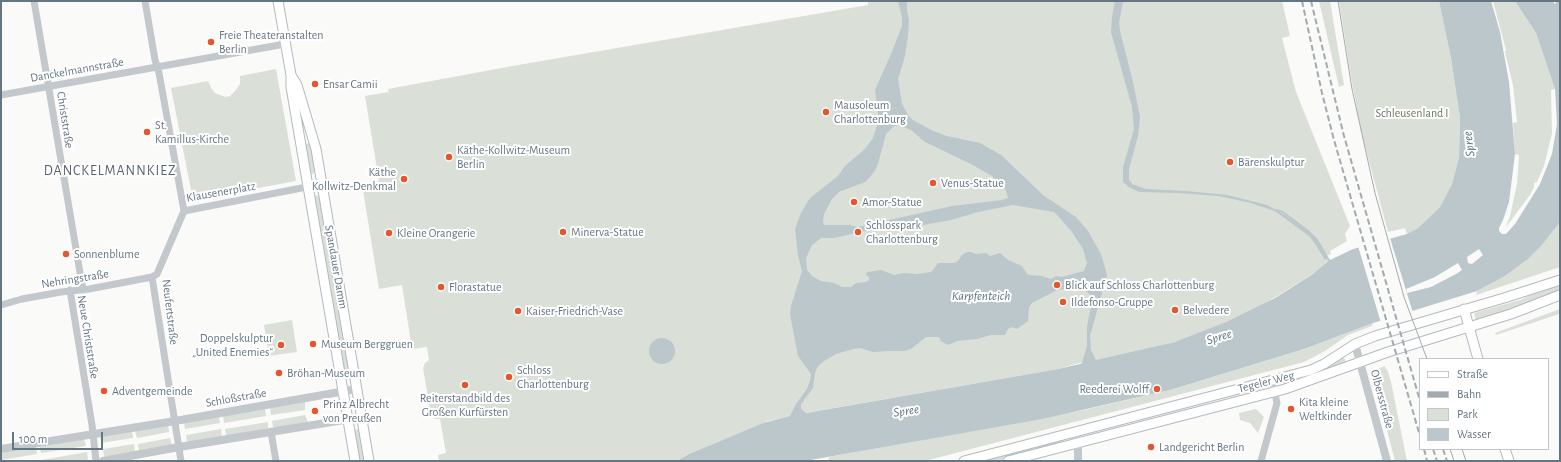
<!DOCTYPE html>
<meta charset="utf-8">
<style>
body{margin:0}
#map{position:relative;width:1561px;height:462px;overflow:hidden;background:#fafaf8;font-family:"Alegreya Sans",sans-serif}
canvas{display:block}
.frame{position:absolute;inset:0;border:2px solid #657683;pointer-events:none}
.legend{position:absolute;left:1419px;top:358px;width:130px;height:92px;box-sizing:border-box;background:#fff;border:1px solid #c1c8cd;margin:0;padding:5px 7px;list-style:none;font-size:12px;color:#657683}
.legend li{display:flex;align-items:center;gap:8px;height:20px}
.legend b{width:20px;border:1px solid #c1c8cd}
.scale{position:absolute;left:12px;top:432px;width:91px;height:18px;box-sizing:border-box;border:2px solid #657683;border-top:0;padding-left:5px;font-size:12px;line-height:14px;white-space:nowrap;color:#657683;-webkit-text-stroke:3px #fff;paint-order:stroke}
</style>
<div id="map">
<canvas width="1561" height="462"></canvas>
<div class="frame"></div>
<ul class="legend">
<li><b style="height:5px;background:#fff"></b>Straße</li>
<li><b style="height:5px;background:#a2aab0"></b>Bahn</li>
<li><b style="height:11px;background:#dadfd7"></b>Park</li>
<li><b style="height:11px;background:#bbc7cb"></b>Wasser</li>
</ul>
<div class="scale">100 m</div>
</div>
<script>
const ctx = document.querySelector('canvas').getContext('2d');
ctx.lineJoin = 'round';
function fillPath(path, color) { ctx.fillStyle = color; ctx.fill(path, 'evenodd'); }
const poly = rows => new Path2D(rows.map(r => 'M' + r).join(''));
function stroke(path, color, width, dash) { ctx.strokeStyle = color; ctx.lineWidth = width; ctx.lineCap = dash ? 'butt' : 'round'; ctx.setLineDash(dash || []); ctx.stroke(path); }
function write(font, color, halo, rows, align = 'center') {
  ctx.font = font + ' "Alegreya Sans",sans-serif'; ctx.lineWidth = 4; ctx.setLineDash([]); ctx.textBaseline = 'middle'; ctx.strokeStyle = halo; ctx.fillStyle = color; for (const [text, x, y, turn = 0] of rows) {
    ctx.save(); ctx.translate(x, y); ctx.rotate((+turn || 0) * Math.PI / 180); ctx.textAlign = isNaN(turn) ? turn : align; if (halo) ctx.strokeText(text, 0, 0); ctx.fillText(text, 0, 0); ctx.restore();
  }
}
fillPath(poly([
 [868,1,1282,1,1290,36,1282,38,1296,92,1350,226,1345,234,1347,241,1330,251,1331,254,1327,256,1330,260,1319,270,1264,304,1226,322,1185,339,1145,350,1104,359,1083,362,1058,369,805,413,768,421,689,454,677,461,439,461,438,455,446,453,440,419,435,419,431,414,423,368,425,363,429,360,427,347,412,349,402,285,379,289,362,184,379,181,365,96,389,92,388,89,518,65,868,5],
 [1319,1,1330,1,1344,85,1339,87],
 [1339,1,1439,1,1451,58,1460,118,1459,157,1452,184,1440,207,1418,228,1407,234,1405,228,1388,232,1361,131,1350,71],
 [1493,1,1515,1,1536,33,1555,89,1551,90,1552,133,1544,166,1537,182,1534,183,1534,187,1530,195,1506,227,1510,216,1517,184,1519,155,1515,154,1513,123,1517,122,1513,85,1505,52,1506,50],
 [276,69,296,181,193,200,171,88,208,81,211,88,215,93,225,97,230,96,236,90,240,84,240,76],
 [310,143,316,173,311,174,305,144],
 [320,195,351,378,345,379,314,196],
 [1560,222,1560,267,1476,295,1477,291,1505,276,1528,259,1542,245],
 [1560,284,1560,291,1532,303,1476,321,1474,313,1520,300,1534,293],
 [1560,309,1559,314,1496,335,1495,333],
 [292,320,297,352,269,356,264,325],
 [1373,323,1372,326,1348,335,1325,351,1304,362,925,461,828,461,829,457,1084,410,1170,390,1304,349],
 [1343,354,1346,363,1285,386,1284,381],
 [1385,366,1386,370,1387,369,1391,382,1407,461,1395,461,1372,373,1373,371],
 [305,402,305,410,271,415,270,408],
 [265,409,266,416,224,423,223,416],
 [1256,409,1264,417,1258,433,1250,423,1240,420,1239,413],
 [305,415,308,422,276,428,276,427,273,427,272,421],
 [219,417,220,423,185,429,184,422],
 [268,422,268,428,266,428,266,430,226,436,225,429],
 [168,425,169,432,137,438,135,431],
 [221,429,222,437,187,443,186,435],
 [359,429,365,461,359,461,354,430],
 [132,431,133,438,101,443,100,436],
 [170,438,172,446,139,451,138,444],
 [84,439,86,446,41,453,40,447],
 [1062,439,1063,444,997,461,980,461],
 [134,444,135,452,104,457,103,449],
 [36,447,37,454,1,460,1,453],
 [87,452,88,460,42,461,42,460]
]), '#dadfd7');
fillPath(poly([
 [898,1,907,1,907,11,909,20,908,35,905,56,898,79,902,104,908,115,913,120,933,131,947,136,980,143,1001,155,1043,195,1076,217,1088,231,1101,254,1107,275,1090,336,1091,350,1096,360,1175,342,1226,322,1275,298,1313,274,1330,260,1353,249,1407,234,1418,228,1440,207,1452,184,1459,157,1460,118,1451,58,1439,1,1491,1,1500,32,1509,82,1515,154,1509,202,1503,220,1499,228,1499,231,1502,234,1506,234,1515,224,1540,184,1552,154,1557,124,1555,89,1536,33,1515,1,1552,1,1555,4,1557,1,1560,1,1560,222,1542,245,1528,259,1505,276,1477,291,1373,323,1304,349,1170,390,1042,419,805,461,677,461,689,454,763,423,790,416,796,404,807,389,810,381,811,374,798,356,790,314,791,306,802,271,798,255,795,229,801,213,810,198,838,176,845,166,865,149,873,138,879,119,875,90,891,54,902,26,902,17],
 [898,125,911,130,925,142,971,164,992,176,1006,190,1008,198,1002,200,952,206,858,227,849,225,824,225,823,222,824,214,832,199,840,191,844,190,865,182,870,177,876,169,879,160,886,134,894,126],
 [1013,205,1054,212,1058,216,1072,232,1083,249,1087,263,1084,271,1062,277,1056,276,1051,279,1042,276,1030,275,1027,274,1022,266,1008,260,1000,253,990,256,986,253,976,254,971,252,967,252,962,255,958,261,954,263,938,263,933,270,931,272,917,274,903,273,894,275,881,270,867,272,866,275,869,277,869,280,866,282,856,283,851,287,842,287,834,283,821,281,812,276,807,270,806,258,812,245,821,238,834,238,865,231,912,227,951,220,978,212],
 [1479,249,1483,255,1472,264,1468,263,1467,257],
 [1458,263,1462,270,1456,274,1431,287,1407,293,1406,289,1435,277],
 [1070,288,1082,288,1085,290,1090,295,1092,301,1087,327,1087,346,1082,363,1080,364,1058,369,806,413,801,409,801,404,813,388,815,373,818,366,824,361,836,354,853,349,860,348,873,352,888,351,904,351,911,349,926,337,939,337,941,341,948,345,957,341,977,339,991,335,1005,335,1008,329,1012,327,1017,329,1028,321,1029,307,1032,303,1057,290],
 [1115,1,1123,1,1119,23,1120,31,1133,82,1140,117,1138,136,1129,169,1129,180,1132,184,1146,189,1186,191,1227,195,1267,205,1285,215,1310,233,1317,241,1327,258,1325,260,1316,245,1309,236,1275,211,1251,203,1219,196,1179,193,1139,192,1129,187,1123,182,1123,167,1134,129,1132,107,1111,32,1112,17],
 '649 351a13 13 0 1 1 26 0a13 13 0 1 1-26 0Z'
]), '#bbc7cb');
fillPath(poly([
 [1390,238,1413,313,1381,323,1358,246]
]), '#fafaf8');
stroke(poly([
 [1276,210,1283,212,1308,231,1317,240,1330,262]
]), '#bbc7cb', 2);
const secondary = poly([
 [278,1,291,75,291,87,355,461],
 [291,75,297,85,316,149,369,461],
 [1464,309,1478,359],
 [1505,449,1509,461],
 [964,461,1311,370,1324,364,1355,344,1375,336,1504,298,1560,280],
 [1008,461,1285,389,1388,352,1511,314,1560,295]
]);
stroke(secondary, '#b3babf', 11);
stroke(poly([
 [34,1,83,290],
 [145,1,155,60,159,73,184,211,157,274,152,277,181,461],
 [1,95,285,44],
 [184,211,322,184],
 [70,290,92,425,96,461],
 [1,305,22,299,61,292,89,289,152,277],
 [271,432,276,461],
 [1261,461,1277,403,1272,381]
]), '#c3c8cc', 7);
stroke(poly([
 [1355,344,1387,461],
 [1074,432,1078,450,1078,461],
 [1,449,175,421,357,389],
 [103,461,179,447,362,417]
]), '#c3c8cc', 8);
stroke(secondary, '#fff', 9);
stroke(poly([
 [1338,1,1352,89,1375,193,1404,297,1427,359],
 [1450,449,1454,461],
 [1462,449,1466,461]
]), '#a2aab0', 1);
stroke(poly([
 [1302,1,1322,93,1334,140,1420,436],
 [1311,1,1344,136,1420,401],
 [1424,449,1427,461],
 [1433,449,1437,461],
 [1443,449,1447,461]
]), '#a2aab0', 2, [6, 3]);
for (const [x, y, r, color] of [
 [211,42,4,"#e4572e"],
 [315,84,4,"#e4572e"],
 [826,112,4,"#e4572e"],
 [147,132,4,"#e4572e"],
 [449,157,4,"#e4572e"],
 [1230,162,4,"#e4572e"],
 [404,179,4,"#e4572e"],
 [933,183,4,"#e4572e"],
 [854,202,4,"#e4572e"],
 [563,232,4,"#e4572e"],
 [858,232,4,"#e4572e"],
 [389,233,4,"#e4572e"],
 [66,254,4,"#e4572e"],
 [1057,285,4,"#e4572e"],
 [441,287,4,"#e4572e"],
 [1063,302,4,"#e4572e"],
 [1175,310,4,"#e4572e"],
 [518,311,4,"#e4572e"],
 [313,344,4,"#e4572e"],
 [281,345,4,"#e4572e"],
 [279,373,4,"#e4572e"],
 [509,377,4,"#e4572e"],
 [465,385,4,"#e4572e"],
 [1157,389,4,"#e4572e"],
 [104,391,4,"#e4572e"],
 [1291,409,4,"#e4572e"],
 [315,411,4,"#e4572e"],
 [1151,447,4,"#e4572e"]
]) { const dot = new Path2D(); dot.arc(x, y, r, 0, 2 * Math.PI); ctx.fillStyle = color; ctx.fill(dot); stroke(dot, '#fff', 1.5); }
write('12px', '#657683', '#fff', [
 ["Freie Theateranstalten",219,35],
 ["Berlin",219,49],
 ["Ensar Camii",323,84],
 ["Mausoleum",834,105],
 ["Charlottenburg",834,119],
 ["St.",155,125],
 ["Kamillus-Kirche",155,139],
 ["Käthe-Kollwitz-Museum",457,150],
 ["Berlin",457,164],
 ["Bärenskulptur",1238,162],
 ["Käthe",396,172,"right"],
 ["Kollwitz-Denkmal",396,186,"right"],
 ["Venus-Statue",941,183],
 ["Amor-Statue",862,202],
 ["Schlosspark",866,225],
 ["Charlottenburg",866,239],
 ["Minerva-Statue",571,232],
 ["Kleine Orangerie",397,233],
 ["Sonnenblume",74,254],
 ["Blick auf Schloss Charlottenburg",1065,285],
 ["Florastatue",449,287],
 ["Ildefonso-Gruppe",1071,302],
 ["Belvedere",1183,310],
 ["Kaiser-Friedrich-Vase",526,311],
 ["Doppelskulptur",273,338,"right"],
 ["„United Enemies“",273,352,"right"],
 ["Museum Berggruen",321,344],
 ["Schloss",517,370],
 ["Charlottenburg",517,384],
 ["Bröhan-Museum",287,373],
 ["Reederei Wolff",1149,389,"right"],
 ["Adventgemeinde",112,391],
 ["Reiterstandbild des",465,398,"center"],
 ["Großen Kurfürsten",465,412,"center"],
 ["Kita kleine",1299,402],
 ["Weltkinder",1299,416],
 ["Prinz Albrecht",323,404],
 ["von Preußen",323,418],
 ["Landgericht Berlin",1159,447]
], 'left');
write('12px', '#657683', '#fff', [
 ["Danckelmannstraße",77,70,-10],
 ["Christstraße",65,120,81],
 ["Klausenerplatz",221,192,-10],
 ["Spandauer Damm",336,267,80],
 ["Nehringstraße",75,279,-9],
 ["Neufertstraße",170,312,83],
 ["Neue Christstraße",88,337,81],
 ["Tegeler Weg",1266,382,-14],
 ["Schloßstraße",236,398,-10],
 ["Olbersstraße",1382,399,75]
]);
write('12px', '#687a64', '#fff', [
 ["Schleusenland I",1412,113]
]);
write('italic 13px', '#60757c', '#fff', [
 ["Spree",1469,144,-97],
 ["Karpfenteich",981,296],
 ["Spree",1219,337,-17],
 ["Spree",906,411,-9]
]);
ctx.letterSpacing = '1px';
write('14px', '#57646e', '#fff', [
 ["DANCKELMANNKIEZ",110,171]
]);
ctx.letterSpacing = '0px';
</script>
